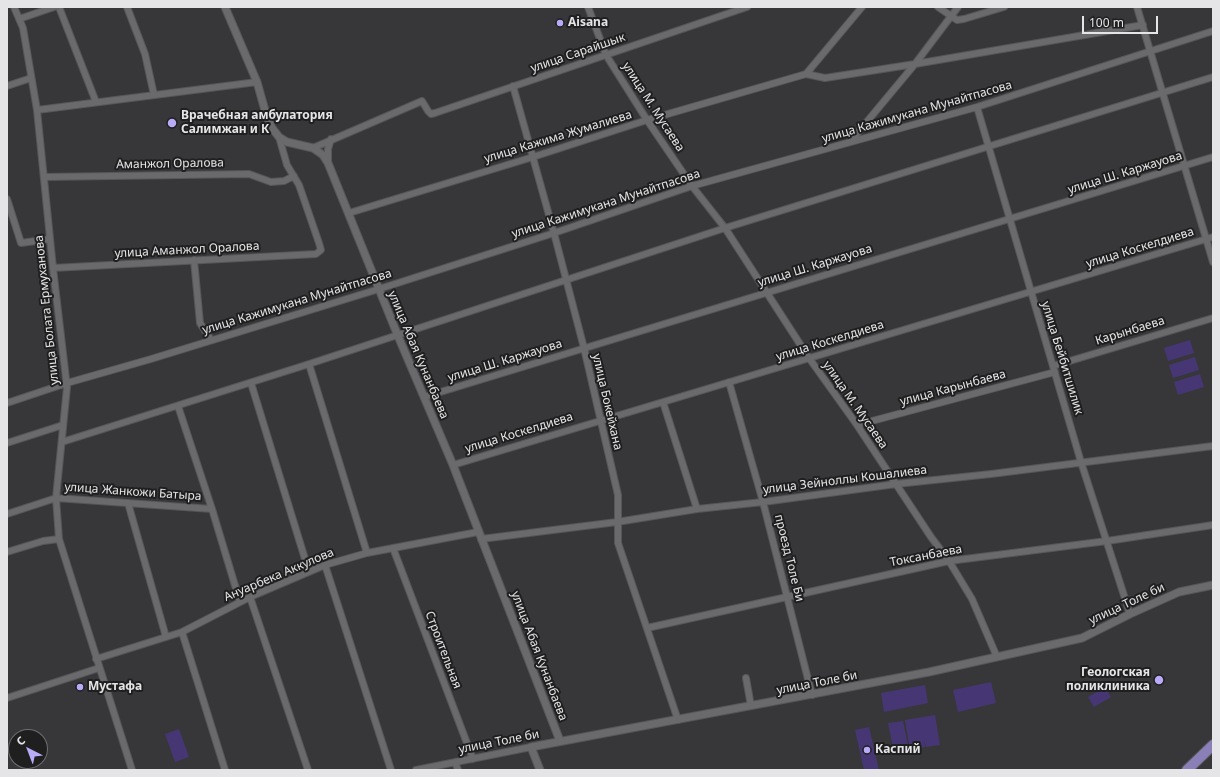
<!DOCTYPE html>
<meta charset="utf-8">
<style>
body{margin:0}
#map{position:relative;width:1220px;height:777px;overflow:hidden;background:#37373a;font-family:"Noto Sans",sans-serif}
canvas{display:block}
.frame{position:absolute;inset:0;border:8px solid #e5e5e7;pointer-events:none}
.north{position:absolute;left:8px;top:729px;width:40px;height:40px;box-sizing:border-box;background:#1f1f20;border:1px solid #6e6e70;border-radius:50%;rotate:318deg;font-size:11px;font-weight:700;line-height:16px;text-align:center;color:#e5e5e7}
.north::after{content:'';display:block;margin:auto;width:14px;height:18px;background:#b9abf7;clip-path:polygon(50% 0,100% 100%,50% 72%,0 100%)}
.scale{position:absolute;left:1082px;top:16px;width:76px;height:18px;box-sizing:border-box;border:2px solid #e5e5e7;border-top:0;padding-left:5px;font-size:12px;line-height:14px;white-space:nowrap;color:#e5e5e7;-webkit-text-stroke:3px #1f1f20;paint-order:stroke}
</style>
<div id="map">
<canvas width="1220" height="777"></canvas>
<div class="frame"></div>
<div class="north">С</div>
<div class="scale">100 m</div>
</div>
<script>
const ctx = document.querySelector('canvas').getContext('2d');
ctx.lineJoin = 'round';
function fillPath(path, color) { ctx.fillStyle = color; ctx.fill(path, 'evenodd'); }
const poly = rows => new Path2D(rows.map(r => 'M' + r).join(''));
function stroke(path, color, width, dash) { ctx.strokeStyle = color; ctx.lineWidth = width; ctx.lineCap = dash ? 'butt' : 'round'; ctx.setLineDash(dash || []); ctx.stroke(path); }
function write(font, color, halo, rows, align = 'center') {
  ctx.font = font + ' "Noto Sans",sans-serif'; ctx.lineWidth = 4; ctx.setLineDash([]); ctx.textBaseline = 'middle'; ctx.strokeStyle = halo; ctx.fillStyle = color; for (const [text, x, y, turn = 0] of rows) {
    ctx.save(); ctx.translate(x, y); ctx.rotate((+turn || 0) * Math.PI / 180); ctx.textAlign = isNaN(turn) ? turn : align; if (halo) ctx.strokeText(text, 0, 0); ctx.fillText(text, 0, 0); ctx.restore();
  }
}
fillPath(poly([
 [1190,340,1194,353,1168,361,1164,348],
 [1195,357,1199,370,1173,378,1169,365],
 [1200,374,1204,387,1178,395,1174,382],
 [991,682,996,703,958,712,953,690],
 [925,685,928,703,884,712,881,693],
 [1105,687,1111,697,1094,707,1088,697],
 [935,715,940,745,926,747,924,740,925,747,910,750,905,720],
 [903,721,909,750,894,753,888,723],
 [869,727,879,770,864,770,855,730],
 [179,729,189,757,175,762,165,734]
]), '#463774');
const minor = poly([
 [14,7,23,28,37,110,53,268,67,387,56,498,59,539,132,770],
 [59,7,96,102],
 [127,7,145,54,154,95],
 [588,7,606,55,647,120,692,186,725,228,809,358,857,425,931,537,949,561,972,599,997,657],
 [938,7,957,20,964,19,1004,7],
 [1137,7,1213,262],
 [19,19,54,7],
 [806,74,825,78,915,64,1143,25],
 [7,86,31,78],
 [513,86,554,233,584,348,618,495,618,543,678,720],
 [977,107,1081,462,1130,614],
 [37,110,257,82],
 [850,142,915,64,958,7],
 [313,148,422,101,428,111,431,114,435,113,747,7],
 [328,163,328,149,331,139],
 [44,177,249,174,271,182,284,181,294,176],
 [7,199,21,243,50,239],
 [349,213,533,157,647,120,806,74,862,7],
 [194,260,200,323,211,340],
 [53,268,316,254,321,250,319,243,299,185,287,165,279,137],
 [309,364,367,553],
 [1053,366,1213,318],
 [729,382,763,502,812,695],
 [251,383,309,572],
 [424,397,1213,157],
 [663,402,697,509],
 [7,403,67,383,151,359,379,289,554,233,692,186,977,107,1213,31],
 [178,406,212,509,240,602],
 [857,425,1055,372],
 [62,442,309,364,725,228,1213,77],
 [7,443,63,425],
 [453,465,1213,237],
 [128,503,166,637],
 [7,514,56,498,212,509],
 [481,539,617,522,697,509,763,502,896,484,991,474,1213,446],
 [393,548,473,759],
 [7,552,43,541,59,539],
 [325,565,391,770],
 [250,597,308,770],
 [647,628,949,561,1107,541,1213,525],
 [182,632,225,770],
 [96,659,182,632,250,597,325,565,367,553,478,532],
 [746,678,751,706],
 [7,698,99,668],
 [455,762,458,770],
 [416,770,531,747]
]);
const tertiary = poly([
 [225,7,257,82,266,114,272,128,279,137,287,142,313,148,323,155,328,163,398,336,453,465,560,741],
 [540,770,531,747,929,672,1082,638,1130,614,1179,592,1213,585]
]);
const trunk = poly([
 [1187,770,1213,745]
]);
stroke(minor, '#565658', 8);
stroke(tertiary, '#565658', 9);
stroke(trunk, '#565658', 12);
stroke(minor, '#6a6a6d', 6);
stroke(tertiary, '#6a6a6d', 7);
stroke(trunk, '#8a7fb6', 10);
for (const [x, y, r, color] of [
 [560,23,4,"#b9abf7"],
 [172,123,5,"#b9abf7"],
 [1159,680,5,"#b9abf7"],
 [80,687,4,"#b9abf7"],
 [867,750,4,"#b9abf7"]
]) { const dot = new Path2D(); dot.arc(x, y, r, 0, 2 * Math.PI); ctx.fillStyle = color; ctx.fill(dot); stroke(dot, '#1f1f20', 1.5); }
write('bold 12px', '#e5e5e7', '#1f1f20', [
 ["Aisana",568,23],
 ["Врачебная амбулатория",181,116],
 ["Салимжан и К",181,130],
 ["Геологская",1150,673,"right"],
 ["поликлиника",1150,687,"right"],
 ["Мустафа",88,687],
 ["Каспий",875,750]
], 'left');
write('12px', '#e5e5e7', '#1f1f20', [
 ["улица Сарайшык",578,53,-19],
 ["улица М. Мусаева",653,107,57],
 ["улица Кажимукана Мунайтпасова",917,112,-16],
 ["улица Кажима Жумалиева",558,137,-17],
 ["Аманжол Оралова",170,164,-1],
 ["улица Ш. Каржауова",1125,173,-17],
 ["улица Кажимукана Мунайтпасова",606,204,-18],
 ["улица Коскелдиева",1140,248,-17],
 ["улица Аманжол Оралова",187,250,-3],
 ["улица Ш. Каржауова",815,266,-17],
 ["улица Кажимукана Мунайтпасова",297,302,-17],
 ["улица Болата Ермуханова",47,310,-96],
 ["Карынбаева",1130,331,-17],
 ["улица Коскелдиева",830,341,-17],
 ["улица Абая Кунанбаева",418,355,67],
 ["улица Бейбитшилик",1062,358,73],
 ["улица Ш. Каржауова",505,361,-17],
 ["улица Карынбаева",953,388,-15],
 ["улица Бокейхана",607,402,77],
 ["улица М. Мусаева",855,405,55],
 ["улица Коскелдиева",519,433,-17],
 ["улица Зейноллы Кошалиева",845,480,-7],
 ["улица Жанкожи Батыра",133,492,4],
 ["Токсанбаева",926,556,-11],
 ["проезд Толе Би",789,558,76],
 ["Ануарбека Аккулова",279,575,-23],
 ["улица Толе би",1127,604,-25],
 ["Строительная",443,650,69],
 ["улица Абая Кунанбаева",539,656,69],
 ["улица Толе би",817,683,-11],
 ["улица Толе би",499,742,-11]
]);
</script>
